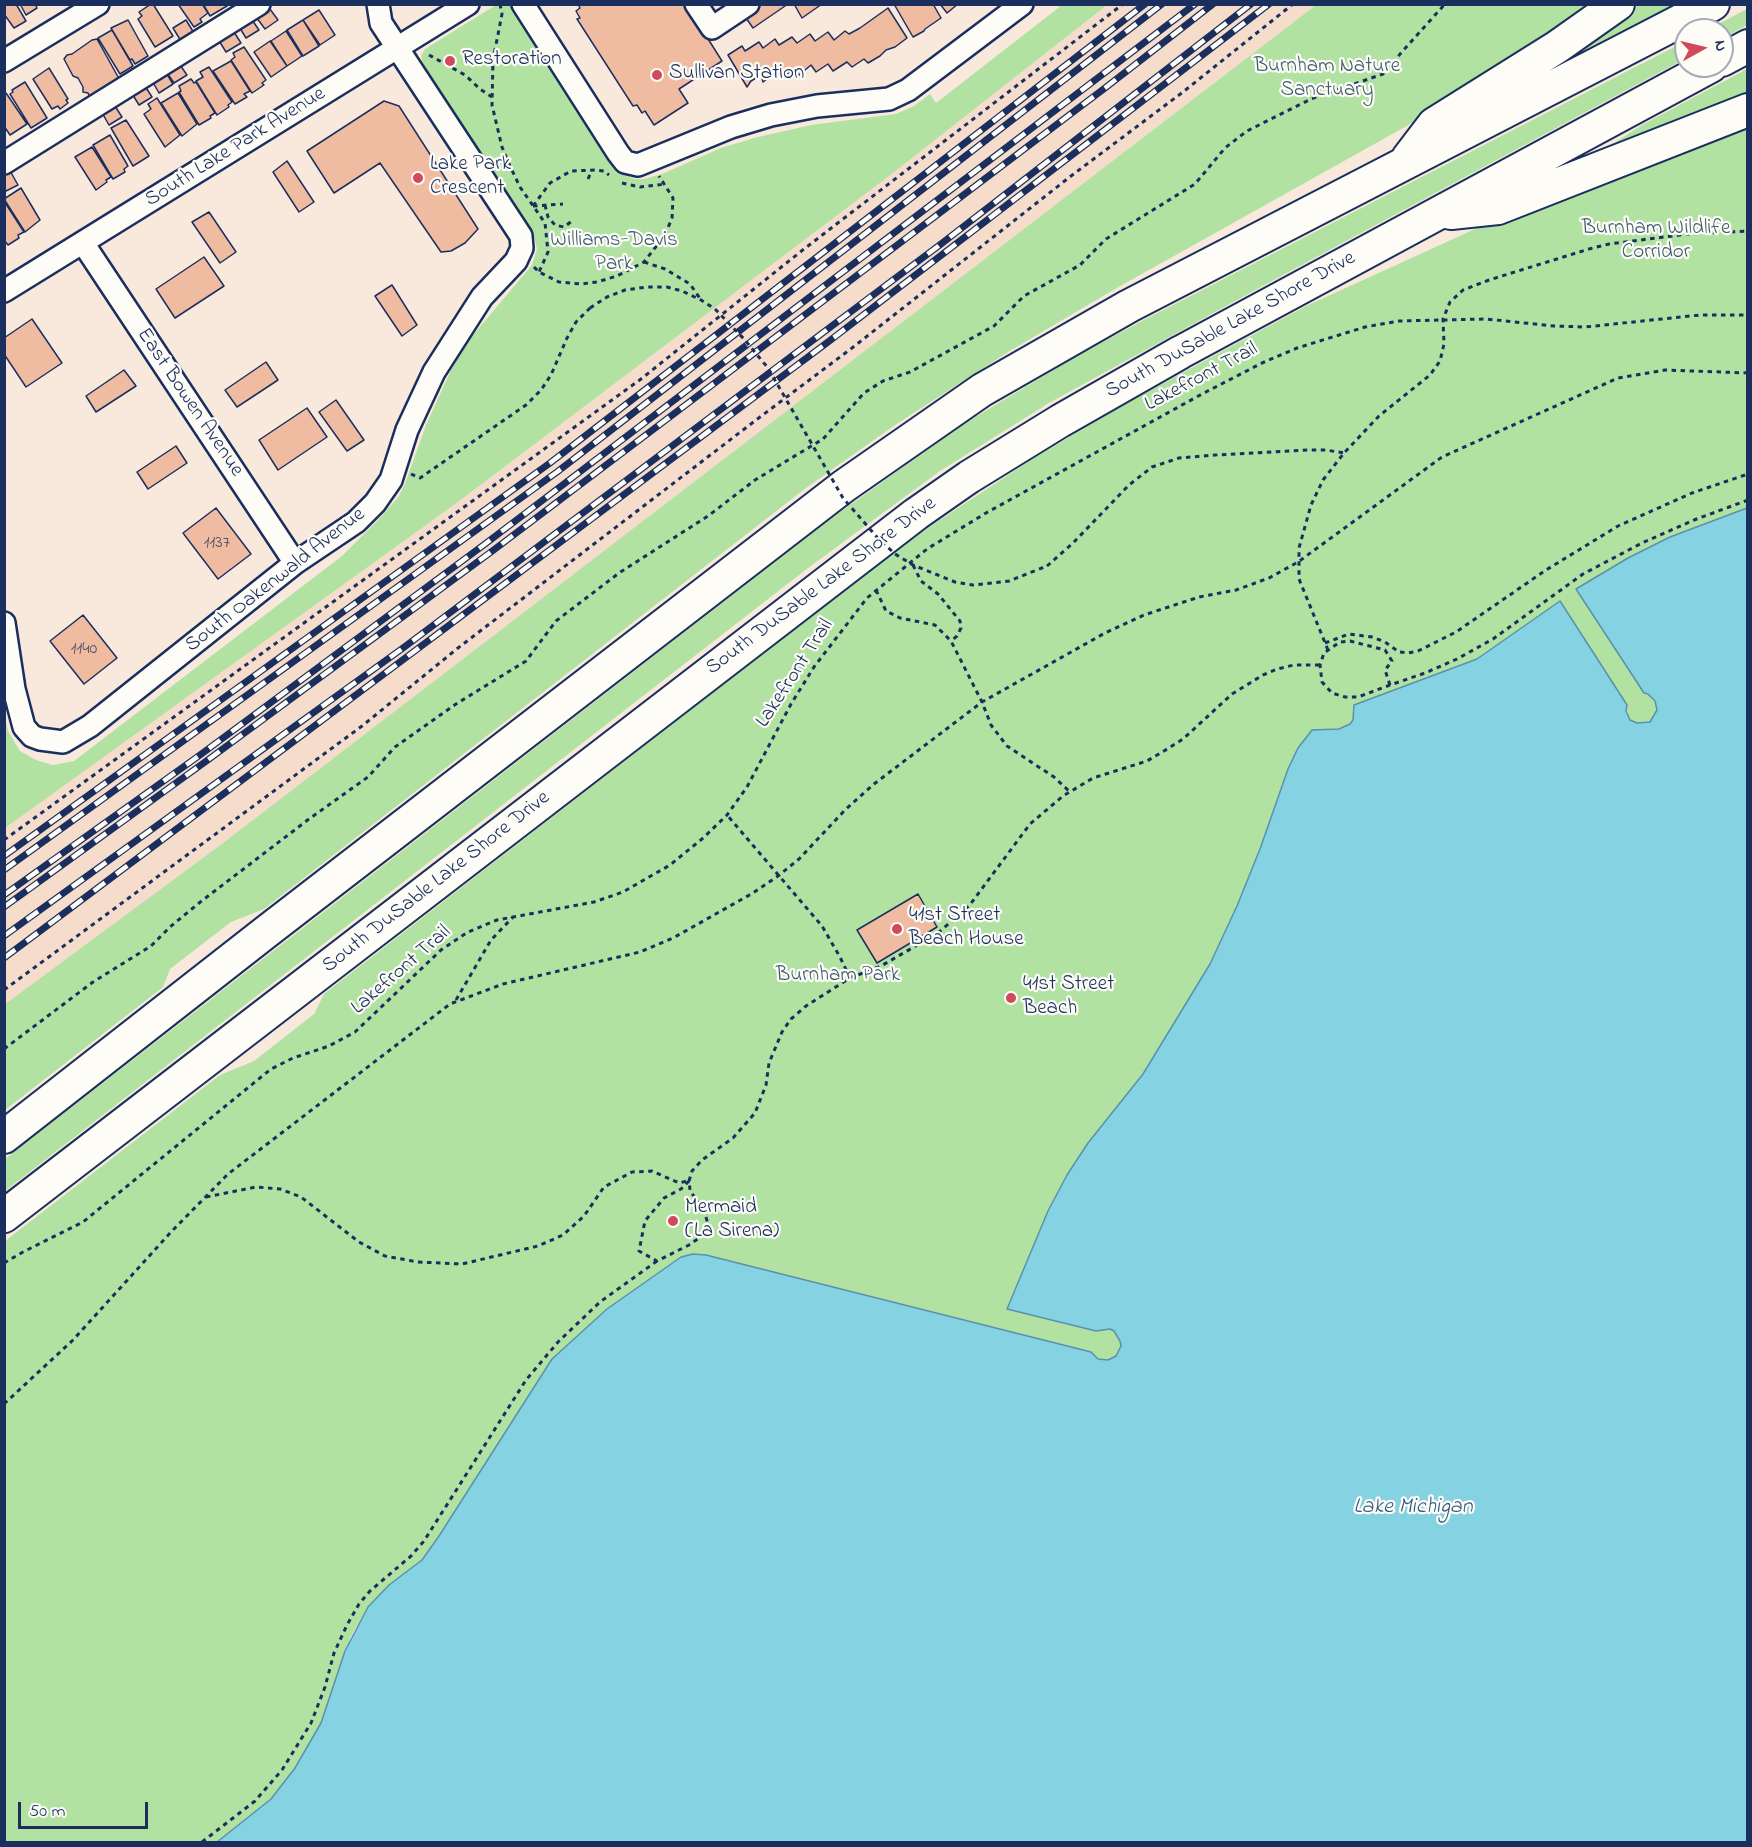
<!DOCTYPE html>
<style>
body{margin:0}
#map{position:relative;width:1752px;height:1847px;overflow:hidden;background:#f9e9dd;font-family:"Indie Flower",sans-serif}
canvas{display:block}
.frame{position:absolute;inset:0;border:6px solid #1b2f5e;pointer-events:none}
.north{position:absolute;left:1674px;top:18px;width:60px;height:60px;box-sizing:border-box;background:#fdfcf7;border:2px solid #a3aaba;border-radius:50%;rotate:82deg;font-size:16px;font-weight:700;line-height:24px;text-align:center;color:#1b2f5e}
.north::after{content:'';display:block;margin:auto;width:21px;height:27px;background:#d1495b;clip-path:polygon(50% 0,100% 100%,50% 72%,0 100%)}
.scale{position:absolute;left:18px;top:1802px;width:130px;height:27px;box-sizing:border-box;border:3px solid #1b2f5e;border-top:0;padding-left:8px;font-size:18px;line-height:21px;white-space:nowrap;color:#1b2f5e;-webkit-text-stroke:4px #fdfcf7;paint-order:stroke}
</style>
<div id="map">
<canvas width="1752" height="1847"></canvas>
<div class="frame"></div>
<div class="north">N</div>
<div class="scale">50 m</div>
</div>
<script>
const ctx = document.querySelector('canvas').getContext('2d');
ctx.lineJoin = 'round';
function fillPath(path, color) { ctx.fillStyle = color; ctx.fill(path, 'evenodd'); }
const poly = rows => new Path2D(rows.map(r => 'M' + r).join(''));
function stroke(path, color, width, dash) { ctx.strokeStyle = color; ctx.lineWidth = width; ctx.lineCap = dash ? 'butt' : 'round'; ctx.setLineDash(dash || []); ctx.stroke(path); }
function write(font, color, halo, rows, align = 'center') {
  ctx.font = font + ' "Indie Flower",sans-serif'; ctx.lineWidth = 4.5; ctx.setLineDash([]); ctx.textBaseline = 'middle'; ctx.strokeStyle = halo; ctx.fillStyle = color; for (const [text, x, y, turn = 0] of rows) {
    ctx.save(); ctx.translate(x, y); ctx.rotate((+turn || 0) * Math.PI / 180); ctx.textAlign = isNaN(turn) ? turn : align; if (halo) ctx.strokeText(text, 0, 0); ctx.fillText(text, 0, 0); ctx.restore();
  }
}
fillPath(poly([
 [1107,5,1316,5,219,846,5,1005,4,828,458,502,893,173]
]), '#f6dccb');
fillPath(poly([
 [496,5,508,5,513,7,611,164,617,172,634,179,644,179,662,174,721,148,754,138,811,125,896,114,914,106,930,94,936,103,1062,5,1107,5,893,173,458,502,5,828,4,773,6,771,4,769,4,714,8,731,20,751,36,760,53,765,74,761,342,556,380,518,399,496,406,481,426,425,451,370,468,341,532,265,537,249,533,232,423,64,421,56,425,49],
 [1316,5,1607,5,1446,104,1115,289,1008,352,895,425,806,488,264,909,231,922,170,969,163,987,5,1110,4,1005,219,846],
 [1639,5,1673,5,1539,73,1604,28],
 [1747,9,1747,25,1722,39,1722,30,1707,30],
 [1686,41,1686,58,1257,289,1049,403,940,471,808,568,5,1191,5,1159,833,517,967,422,1077,356,1142,321],
 [1747,69,1747,99,1603,150,1642,125],
 [1747,119,1747,508,1670,537,1648,694,1657,705,1656,715,1650,722,1646,723,1637,723,1630,720,1626,708,1560,602,1477,659,1354,705,1353,720,1350,724,1339,729,1327,731,1288,769,1260,849,1237,906,1210,964,1143,1074,1088,1143,1067,1175,1048,1211,1007,1309,1096,1331,1110,1329,1114,1331,1120,1340,1121,1346,1116,1356,1108,1360,1098,1359,1091,1352,706,1255,693,1254,681,1257,607,1309,552,1359,439,1536,422,1560,390,1585,368,1607,351,1636,321,1723,295,1768,271,1799,250,1817,217,1842,5,1842,5,1241,220,1075,254,1061,314,1014,324,994,875,567,920,533,1034,458,1127,403,1304,307,1486,224]
]), '#b1e2a2');
const water = poly([
 [1747,508,1747,1842,217,1842,271,1799,295,1768,321,1723,345,1651,368,1607,389,1585,422,1560,439,1536,552,1359,607,1309,681,1257,693,1254,706,1255,1091,1352,1098,1359,1108,1360,1116,1356,1121,1346,1120,1341,1114,1331,1110,1329,1096,1331,1007,1309,1048,1211,1067,1175,1088,1143,1143,1074,1210,964,1237,906,1260,849,1288,769,1298,748,1312,730,1339,729,1350,724,1353,720,1354,705,1477,659,1560,601,1627,705,1626,711,1630,720,1637,723,1650,722,1657,710,1655,701,1648,694,1644,693,1576,589,1628,558,1670,537,1747,508]
]);
fillPath(water, '#84d2e2');
stroke(water, '#5a91ad', 1.5);
const building = poly([
 [4,4,16,4,26,21,14,28,4,14,4,4],
 [20,4,35,4,37,8,26,15,20,4],
 [151,4,153,4,173,36,155,47,138,19,142,16,139,12,151,4],
 [178,4,202,4,208,13,200,19,202,22,194,27,178,4],
 [203,4,226,4,227,6,210,16,203,4],
 [578,4,686,4,722,61,679,89,688,103,654,125,645,111,642,113,637,105,633,106,577,19,580,18,576,11,580,8,578,4],
 [759,4,788,4,753,28,744,15,759,4],
 [794,4,822,4,802,18,794,4],
 [894,4,933,4,941,18,925,29,924,31,913,37,894,4],
 [940,4,958,4,947,13,940,4],
 [267,5,278,20,265,29,254,14,267,5],
 [888,8,907,38,895,47,886,50,880,56,868,63,864,59,852,67,847,62,833,71,828,64,816,72,811,65,799,75,793,70,781,78,777,72,763,82,761,75,751,81,747,87,728,55,742,46,745,51,759,42,763,48,775,39,779,45,792,37,797,43,810,34,815,41,828,32,834,40,845,31,849,34,860,28,888,8],
 [319,10,335,35,320,45,303,20,319,10],
 [250,17,259,30,246,38,238,25,250,17],
 [128,20,148,56,135,64,132,59,130,60,111,28,128,20],
 [186,20,194,33,181,41,173,28,186,20],
 [303,20,319,46,303,56,287,30,303,20],
 [232,29,241,43,226,52,218,39,232,29],
 [112,30,133,66,120,74,98,38,112,30],
 [286,31,302,56,287,66,271,41,286,31],
 [97,39,122,84,93,102,88,93,83,92,83,87,78,78,73,76,64,59,67,55,72,54,92,40,97,39],
 [270,41,287,66,271,77,254,52,270,41],
 [244,47,266,80,262,83,264,85,252,93,231,60,235,57,233,53,244,47],
 [231,61,250,91,244,94,247,97,235,104,213,71,231,61],
 [178,62,187,75,174,83,165,70,178,62],
 [209,67,232,102,228,105,229,107,217,115,196,81,203,77,200,72,209,67],
 [49,68,68,99,66,100,68,103,60,109,58,106,52,109,33,79,49,68],
 [165,71,173,84,159,93,151,79,165,71],
 [191,79,194,83,196,82,215,113,210,116,211,118,199,125,179,92,181,91,179,86,191,79],
 [25,82,47,118,31,128,10,94,13,92,12,90,25,82],
 [143,83,152,97,139,105,131,92,143,83],
 [6,93,27,124,10,135,4,126,4,94,6,93],
 [178,93,197,124,182,136,161,103,178,93],
 [157,98,180,135,165,147,144,114,151,109,148,104,157,98],
 [384,101,399,106,478,229,465,243,451,251,441,252,380,163,334,193,307,151,384,101],
 [113,103,122,117,109,125,101,111,113,103],
 [126,120,149,156,133,166,111,128,126,120],
 [110,135,128,166,124,169,125,172,113,179,93,145,110,135],
 [92,147,111,177,106,180,107,182,96,190,75,157,92,147],
 [287,161,314,202,299,212,273,172,287,161],
 [9,169,18,185,4,192,4,172,9,169],
 [21,188,40,220,25,232,4,199,21,188],
 [4,201,24,232,18,235,19,238,8,245,4,240,4,201],
 [209,212,236,252,220,263,192,222,209,212],
 [204,257,224,286,175,318,156,289,204,257],
 [392,285,417,325,402,336,375,296,392,285],
 [32,319,62,363,26,387,4,354,4,338,32,319],
 [266,362,278,380,237,407,225,390,266,362],
 [124,370,136,386,96,412,86,396,124,370],
 [336,400,364,440,347,451,319,412,336,400],
 [307,408,327,437,278,470,259,440,307,408],
 [176,446,187,463,148,489,137,472,176,446],
 [216,508,251,554,218,579,183,533,216,508],
 [83,615,117,658,84,684,50,641,83,615],
 [918,894,937,927,877,963,857,930,918,894]
]);
fillPath(building, '#f0bca1');
stroke(building, '#1b2f5e', 1.5);
const minor = poly([
 [523,4,618,153,625,162,638,165,731,127,771,115,817,106,889,99,908,90,1022,4],
 [696,4,712,28,748,4],
 [4,61,98,4],
 [4,163,259,4],
 [83,243,295,563],
 [4,291,468,4],
 [4,623,14,689,24,727,32,736,40,739,63,742,90,726,295,563,356,522,375,503,391,480,407,430,434,372,482,297,516,261,522,248,521,236,381,23,378,4]
]);
const highway = poly([
 [1722,60,1748,46],
 [1408,158,1434,124,1557,47,1618,4],
 [1451,213,1498,208,1748,110],
 [4,1137,266,932,844,486,982,390,1129,306,1713,4],
 [4,1216,916,514,969,477,1060,421,1181,352,1711,66]
]);
stroke(minor, '#1b2f5e', 26);
stroke(highway, '#1b2f5e', 36);
stroke(poly([
 [500,4,502,14,493,60,492,105,502,147,509,164,520,187,545,223,548,252,539,272],
 [429,55,465,75,480,89,492,97],
 [588,179,592,170],
 [622,183,640,187,665,184],
 [545,205,548,217,555,225,564,227,572,221],
 [533,206,550,183,571,171,595,170,604,171,609,175],
 [533,206,563,204],
 [644,262,665,269,690,284,701,300],
 [534,267,539,272,559,282,581,284,597,282,617,276,644,262,665,235,672,218,673,198,659,176],
 [411,474,420,478,526,405,541,390,551,375,567,338,576,322,590,308],
 [913,565,921,581,938,594,960,621,961,628,957,636,951,641],
 [1047,566,1073,543,1129,485,1152,467,1179,458,1215,455,1309,450,1326,450,1344,453],
 [876,590,886,611,900,618,935,625,951,641,982,702,991,725,1007,746,1054,777,1070,792],
 [1325,643,1349,634,1372,637,1385,642,1399,652,1408,653,1418,651,1456,632,1546,570,1618,526,1692,493,1748,474],
 [1328,650,1299,579,1299,548,1311,505,1323,480,1344,453,1379,416,1430,375,1440,361,1444,344,1443,319,1450,302,1463,290,1489,280,1589,249,1609,244,1688,234,1748,231],
 [1390,685,1385,670,1392,661,1385,650,1350,641,1340,642,1324,653,1320,665,1322,682,1332,693,1345,697,1358,697,1390,685,1425,673,1457,659,1493,639,1583,574,1642,543,1694,520,1748,500],
 [4,840,641,379,804,249,1123,4],
 [850,978,881,966,938,933,969,906,1030,824,1063,796,1093,778,1147,761,1164,751,1183,739,1232,694,1263,675,1277,669,1294,665,1320,665],
 [4,990,362,726,458,648,760,417,852,348,1071,176,1183,92,1293,4],
 [456,1000,491,940,513,917],
 [4,1049,93,982,151,946,170,927,199,903,309,819,368,777,395,747,456,704,526,661,556,621,619,573,708,516,755,480,823,439,864,393,883,381,910,372,994,326,1024,296,1080,265,1106,239,1195,184,1225,148,1247,131,1311,99,1383,74,1392,66,1400,54,1445,4],
 [689,1181,681,1189,664,1198,645,1221,639,1251,657,1261,689,1245,705,1234,708,1224,705,1214,690,1190,689,1181,692,1171,702,1160,733,1138,755,1113,766,1085,769,1063,782,1032,791,1019,806,1006,850,978,840,957,822,926,727,815],
 [206,1197,256,1187,280,1189,301,1197,359,1242,385,1256,418,1262,462,1264,538,1246,563,1235,584,1216,604,1187,632,1172,652,1171,679,1183,687,1181],
 [4,1263,23,1252,83,1222,271,1069,293,1058,329,1046,355,1032,441,950,468,932,497,920,594,902,623,892,670,865,702,839,727,815,747,787,791,704,814,667,867,598,927,549,986,513,1202,394,1262,363,1297,348,1365,327,1399,321,1486,319,1554,326,1585,327,1700,315,1748,315],
 [4,1404,73,1340,171,1232,228,1174,450,1004,503,984,640,952,673,938,753,893,778,876,799,859,845,810,874,784,982,702,1105,633,1144,615,1199,597,1236,590,1269,578,1298,562,1442,457,1618,378,1665,370,1748,373],
 [202,1842,255,1801,282,1770,311,1723,325,1687,334,1653,347,1625,359,1604,370,1591,411,1556,424,1541,526,1380,558,1342,600,1302,657,1261]
]), '#1b2f5e', 3, [4.5, 4.5]);
stroke(minor, '#fdfcf7', 21);
stroke(highway, '#fdfcf7', 32);
const rail = poly([
 [4,856,550,463,1145,4],
 [4,870,557,472,1162,4],
 [4,895,200,755,485,544,1195,4],
 [4,907,205,762,491,552,1105,88,1213,4],
 [4,936,403,648,941,244,1251,4],
 [4,958,828,342,1269,4]
]);
stroke(rail, '#1b2f5e', 7);
stroke(rail, '#fdfcf7', 4.5, [14]);
stroke(poly([
 [590,308,607,297,625,290,647,287,667,287,682,291,701,300,715,309,744,339,768,368,843,498,876,536,895,554,913,565,955,582,973,585,1009,581,1047,566]
]), '#1b2f5e', 3, [4.5, 4.5]);
for (const [x, y, r, color] of [
 [450,61,6,"#d1495b"],
 [657,75,6,"#d1495b"],
 [418,178,6,"#d1495b"],
 [897,929,6,"#d1495b"],
 [1011,998,6,"#d1495b"],
 [673,1221,6,"#d1495b"]
]) { const dot = new Path2D(); dot.arc(x, y, r, 0, 2 * Math.PI); ctx.fillStyle = color; ctx.fill(dot); stroke(dot, '#fdfcf7', 2); }
write('18px', '#50526f', null, [
 ["1137",217,544],
 ["1140",84,650]
]);
write('21px', '#1b2f5e', '#fdfcf7', [
 ["Restoration",462,61],
 ["Sullivan Station",669,75],
 ["Lake Park",430,166],
 ["Crescent",430,190],
 ["41st Street",909,917],
 ["Beach House",909,941],
 ["41st Street",1023,986],
 ["Beach",1023,1010],
 ["Mermaid",685,1209],
 ["(La Sirena)",685,1233]
], 'left');
write('21px', '#405c6f', '#fdfcf7', [
 ["Burnham Nature",1327,68],
 ["Sanctuary",1327,92],
 ["Burnham Wildlife",1656,230],
 ["Corridor",1656,254],
 ["Williams-Davis",614,242],
 ["Park",614,266],
 ["Burnham Park",838,977]
]);
write('21px', '#1b2f5e', '#fdfcf7', [
 ["South Lake Park Avenue",236,148,-32],
 ["South DuSable Lake Shore Drive",1231,326,-29],
 ["Lakefront Trail",1202,378,-28],
 ["East Bowen Avenue",189,403,56],
 ["South Oakenwald Avenue",276,581,-38],
 ["South DuSable Lake Shore Drive",822,587,-37],
 ["Lakefront Trail",796,674,-57],
 ["South DuSable Lake Shore Drive",437,883,-38],
 ["Lakefront Trail",402,971,-41]
]);
write('italic 22px', '#35587f', '#fdfcf7', [
 ["Lake Michigan",1413,1508]
]);
</script>
